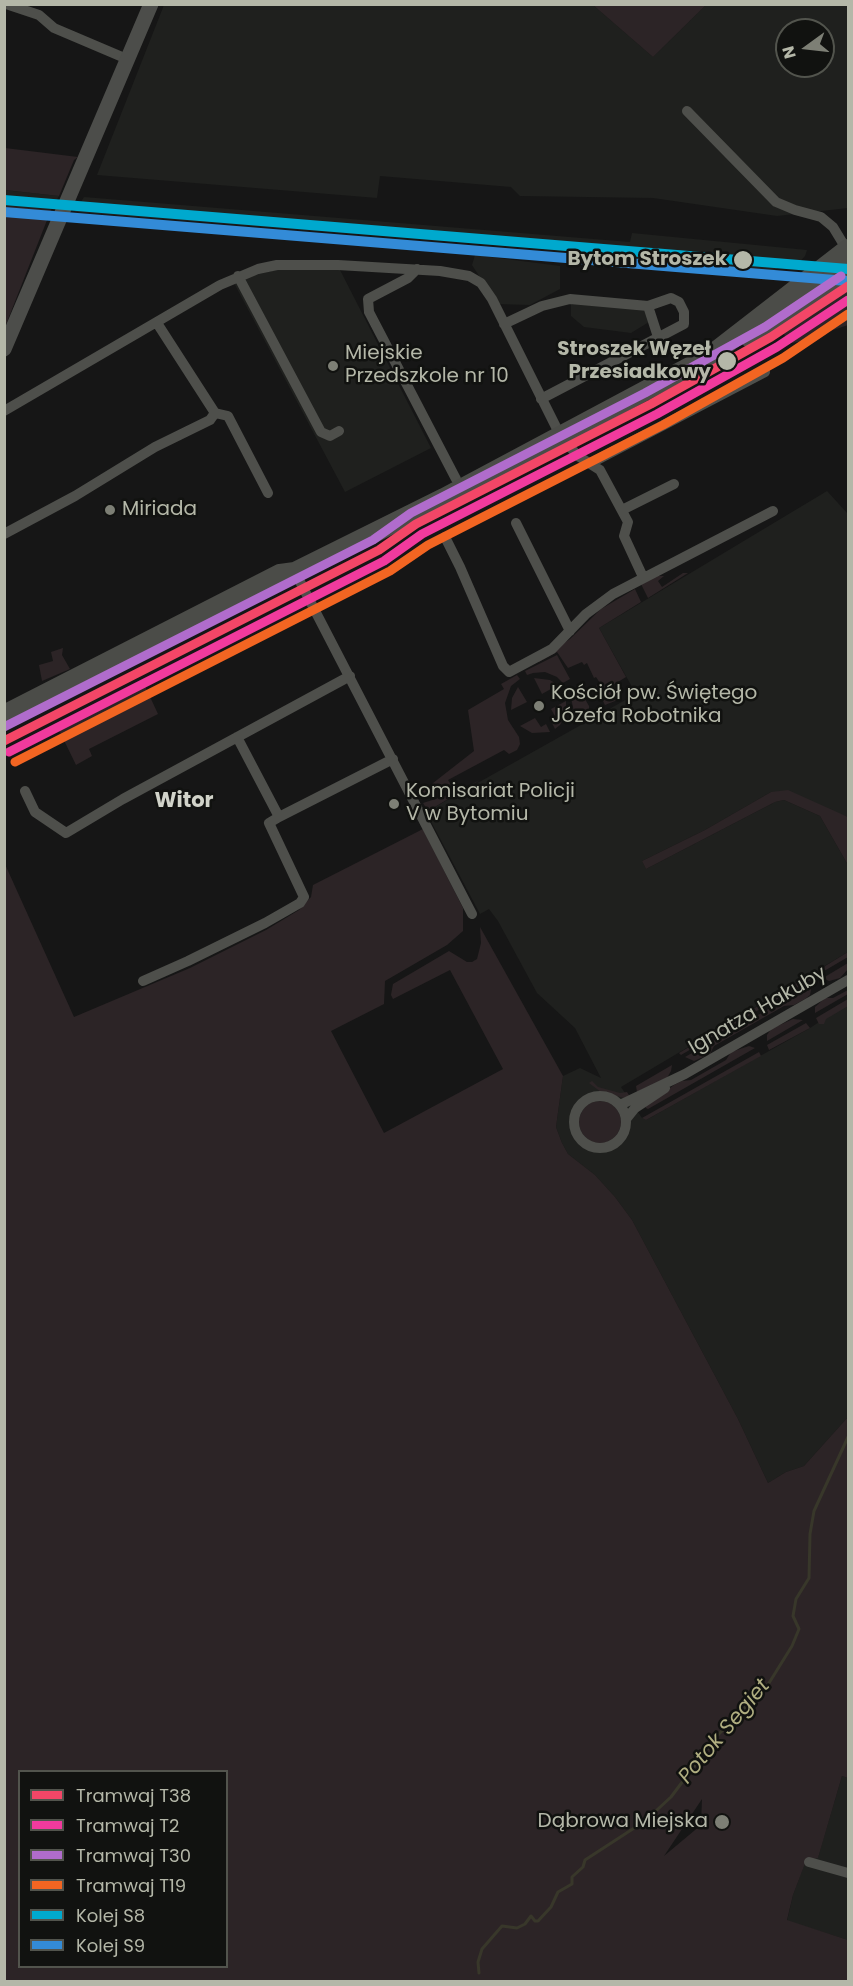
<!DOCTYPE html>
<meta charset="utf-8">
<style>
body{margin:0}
#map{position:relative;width:853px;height:1986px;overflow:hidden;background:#161616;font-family:Poppins,sans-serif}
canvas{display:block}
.frame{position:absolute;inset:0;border:6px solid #b4b7a8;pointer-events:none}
.legend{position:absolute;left:18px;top:1770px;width:210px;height:198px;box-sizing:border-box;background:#111210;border:2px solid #52544d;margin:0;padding:8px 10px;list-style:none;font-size:18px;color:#b4b7a8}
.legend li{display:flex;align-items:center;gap:12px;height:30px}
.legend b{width:30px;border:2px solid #52544d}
.north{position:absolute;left:775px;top:18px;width:60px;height:60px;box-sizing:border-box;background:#111210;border:2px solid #52544d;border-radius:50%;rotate:255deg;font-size:16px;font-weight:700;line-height:24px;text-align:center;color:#b4b7a8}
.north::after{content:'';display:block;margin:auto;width:21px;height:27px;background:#7d7f75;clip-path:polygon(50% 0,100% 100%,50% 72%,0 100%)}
</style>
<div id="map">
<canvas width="853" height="1986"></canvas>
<div class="frame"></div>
<ul class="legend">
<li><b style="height:8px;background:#f34667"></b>Tramwaj T38</li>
<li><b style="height:8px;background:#f13a9d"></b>Tramwaj T2</li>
<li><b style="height:8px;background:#b06ccc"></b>Tramwaj T30</li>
<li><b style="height:8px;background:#f26522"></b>Tramwaj T19</li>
<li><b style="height:8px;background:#00a9ce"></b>Kolej S8</li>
<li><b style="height:8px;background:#338bd7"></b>Kolej S9</li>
</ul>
<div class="north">N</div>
</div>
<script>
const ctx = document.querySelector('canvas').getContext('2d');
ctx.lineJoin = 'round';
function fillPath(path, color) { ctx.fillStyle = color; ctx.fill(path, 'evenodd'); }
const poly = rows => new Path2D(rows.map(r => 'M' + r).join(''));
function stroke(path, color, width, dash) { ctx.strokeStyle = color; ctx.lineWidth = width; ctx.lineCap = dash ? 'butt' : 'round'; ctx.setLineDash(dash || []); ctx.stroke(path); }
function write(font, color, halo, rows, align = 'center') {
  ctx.font = font + ' Poppins,sans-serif'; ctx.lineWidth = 5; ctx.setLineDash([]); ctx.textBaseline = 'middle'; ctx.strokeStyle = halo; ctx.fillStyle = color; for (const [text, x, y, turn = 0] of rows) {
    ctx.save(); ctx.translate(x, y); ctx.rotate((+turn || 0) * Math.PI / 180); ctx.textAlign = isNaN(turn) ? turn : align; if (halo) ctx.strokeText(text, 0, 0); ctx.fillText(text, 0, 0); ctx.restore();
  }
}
fillPath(poly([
 [164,5,593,5,653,57,706,5,848,5,848,208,777,216,653,198,520,196,511,187,380,176,377,198,97,175],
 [787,30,823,30,823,66,787,66],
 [4,190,59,196,51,210,5,206],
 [84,197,630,242,632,233,807,250,805,256,793,269,778,268,771,272,715,269,606,259,606,254,75,212],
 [475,255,560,266,560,289,530,305,497,304,472,265],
 [281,269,340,270,431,448,345,492,234,283,246,277],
 [571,301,646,308,649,322,631,333,584,327,571,316],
 [827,491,848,514,848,817,771,792,705,830,642,861,646,869,775,802,784,800,820,816,848,865,848,952,621,1087,642,1118,646,1120,810,1028,848,1003,848,1417,804,1466,786,1472,768,1483,738,1419,632,1220,615,1197,595,1175,568,1154,562,1143,556,1127,563,1076,580,1068,601,1078,575,1028,537,993,498,921,489,909,480,914,426,812,636,694,599,628],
 [842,1776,848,1778,848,1940,787,1921,793,1895,806,1860,818,1857]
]), '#1f201e');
fillPath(poly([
 [593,5,706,5,653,57],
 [5,148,78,157,74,160,59,196,5,190],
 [5,206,51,210,5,327,4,206],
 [848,274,848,325,821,334,806,343,803,341,792,343,787,342,781,325],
 [683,573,688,573,648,598,641,584,657,576,664,576,658,581,662,587],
 [635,589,641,602,599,628,626,677,600,693,596,686,600,683,596,677,594,678,587,663,584,665,582,662,568,668,557,652,539,662,539,660,570,639,601,609],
 [63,648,62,655,70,669,42,681,39,665,53,661,51,652],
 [557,655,570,679,563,683,557,677,545,672,533,673,527,675,525,671],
 [517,675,520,679,511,686,505,703,508,720,519,737,520,744,517,750,509,754,504,750,448,780,451,785,449,787,419,794,474,751,468,710,504,689,501,684],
 [534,678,550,680,558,685,542,694],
 [145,686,158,714,89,749,92,756,76,765,59,730],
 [617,686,620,699,605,705,600,695],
 [518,687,527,702,511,710,512,698],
 [581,692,589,706,589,710,580,715,574,712,571,698],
 [566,701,566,714,560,725,555,729,551,721,556,718,551,709],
 [535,718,541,727,546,724,550,732,532,733,520,726],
 [480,780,428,811,423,803,454,793],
 [788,790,848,817,848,865,820,816,784,800,775,802,646,869,642,861,705,830,771,792],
 [423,829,463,908,463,931,447,945,385,981,384,1004,331,1031,384,1133,503,1069,450,970,393,999,391,995,393,984,449,951,467,962,472,962,477,959,481,943,480,927,563,1076,556,1127,562,1143,568,1154,595,1175,615,1197,632,1220,738,1419,768,1483,786,1472,804,1466,848,1417,848,1778,842,1776,818,1858,806,1861,793,1895,787,1920,848,1940,848,1981,5,1981,4,862,74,1017,190,968,266,930,299,910,311,897,313,885],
 [20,1772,226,1772,226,1966,20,1966],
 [702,1799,701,1825,664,1856],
 [848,952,848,957,819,974,817,971],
 [848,963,848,969,840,978,829,981,823,978],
 [810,975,812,979,681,1055,679,1053],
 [812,984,810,995,805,999,794,1005,784,1006,714,1046,710,1054,694,1061,685,1057],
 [848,990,848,994,815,1013,815,1007,825,998,833,998],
 [848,999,848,1006,826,1019,824,1024,819,1024,816,1018],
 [793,1019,803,1020,767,1041,767,1035,771,1029],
 [806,1023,810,1028,769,1050,767,1045],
 [749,1046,755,1048,648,1109,646,1108,645,1106,674,1085,682,1081,691,1080,726,1060,731,1052],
 [759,1052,761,1056,646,1120,642,1118],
 [672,1065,671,1071,667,1078,637,1092,636,1086],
 [592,1081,598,1087,620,1093,627,1092,630,1097,624,1098,601,1092,589,1083],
 '579 1122a21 21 0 1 1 42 0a21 21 0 1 1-42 0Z'
]), '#2c2426');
stroke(poly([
 [479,1973,478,1962,482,1949,502,1926,517,1928,525,1924,531,1916,535,1921,538,1921,551,1907,558,1892,572,1884,572,1877,583,1867,585,1860,645,1821,671,1797,716,1737,769,1683,792,1646,799,1629,793,1616,796,1599,809,1578,810,1534,814,1511,848,1437]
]), '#38372a', 3);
stroke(poly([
 [6,4,39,15,54,28,127,59],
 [687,111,776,202,795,210,821,217,833,227,847,250],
 [417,269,408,278,368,299,369,312,456,479],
 [238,276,321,432,330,436,339,431],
 [648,306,658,337],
 [157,323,215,413,228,416,268,493],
 [504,324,542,306,570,299,648,306,671,298,679,302,684,312,684,324,541,399],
 [4,411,220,285,258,269,277,265,338,265,440,271,469,276,481,283,492,299,561,437,578,456,600,470,628,522,624,536,643,577],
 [591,463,765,372],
 [622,510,674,484],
 [516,523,570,631],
 [4,534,75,496,155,447,210,420,215,413],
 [445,537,460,567,503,666,509,672,552,649,586,614,613,594,773,511],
 [295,572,472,914],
 [237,737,279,817,393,759],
 [25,791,35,812,66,833,123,799,350,676],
 [143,981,188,961,265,923,300,903,304,897,269,823,279,817],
 '574 1122a26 26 0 1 1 52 0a26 26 0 1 1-52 0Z',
 [620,1105,685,1074,848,980],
 [627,1118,635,1108,665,1088],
 [809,1862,848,1873]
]), '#4e4f4b', 10);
stroke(poly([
 [4,349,151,4]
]), '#4c4d4a', 15);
stroke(poly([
 [750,338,782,318,848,268],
 [4,715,280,574,295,572,444,498,710,356,848,249]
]), '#4b4c48', 20);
stroke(poly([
 [4,200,848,269]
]), '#00a9ce', 10);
stroke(poly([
 [4,212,847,281]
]), '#338bd7', 10);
stroke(poly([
 [4,741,379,550,416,524,651,404,771,337,848,286]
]), '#f34667', 9);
stroke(poly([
 [9,752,384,561,422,534,657,414,777,347,848,300]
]), '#f13a9d', 9);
stroke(poly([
 [4,727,373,540,411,513,645,393,765,327,841,276]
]), '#b06ccc', 9);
stroke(poly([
 [15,762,390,571,428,545,663,425,783,358,848,314]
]), '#f26522', 9);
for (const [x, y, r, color] of [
 [743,260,10,"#b4b7a8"],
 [727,361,10,"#b4b7a8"],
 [333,366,6,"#7d7f75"],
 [110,510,6,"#7d7f75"],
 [539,706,6,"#7d7f75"],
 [394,804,6,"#7d7f75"],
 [722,1822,8,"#7d7f75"]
]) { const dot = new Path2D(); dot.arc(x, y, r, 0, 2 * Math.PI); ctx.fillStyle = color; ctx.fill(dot); stroke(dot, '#111210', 2); }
write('bold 20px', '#b4b7a8', '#111210', [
 ["Bytom Stroszek",727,260],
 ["Stroszek Węzeł",711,350],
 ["Przesiadkowy",711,373]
], 'right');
write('20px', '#b4b7a8', '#111210', [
 ["Miejskie",345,354],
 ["Przedszkole nr 10",345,377],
 ["Miriada",122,510],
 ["Kościół pw. Świętego",551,694],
 ["Józefa Robotnika",551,717],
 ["Komisariat Policji",406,792],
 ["V w Bytomiu",406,815],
 ["Dąbrowa Miejska",708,1822,"right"]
], 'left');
write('20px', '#b4b7a8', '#111210', [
 ["Ignatza Hakuby",758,1011,-30]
]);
write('bold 21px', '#d1d3c9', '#111210', [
 ["Witor",184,802]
]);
write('italic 21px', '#b0ae80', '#111210', [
 ["Potok Segiet",725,1732,-50]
]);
</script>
